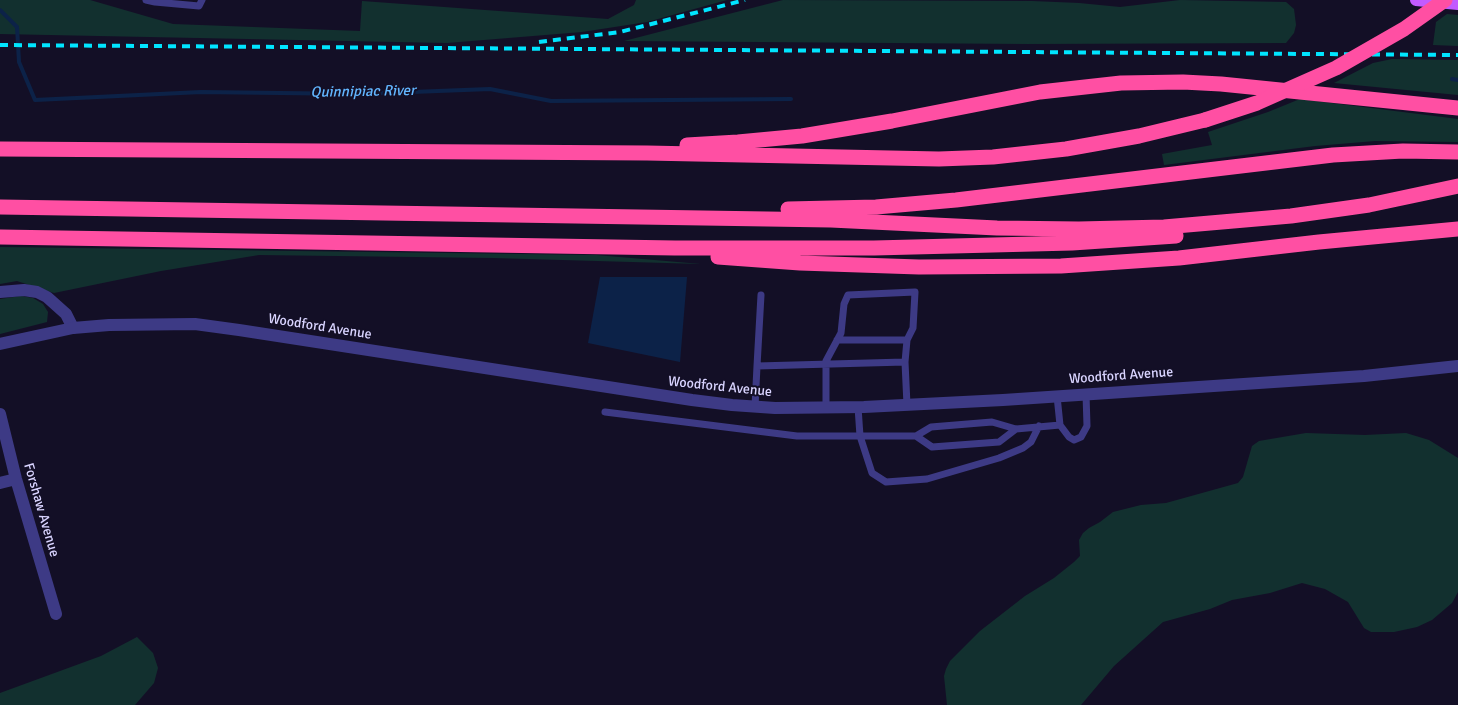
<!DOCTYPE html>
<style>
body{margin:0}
canvas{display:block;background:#130f26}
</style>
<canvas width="1458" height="705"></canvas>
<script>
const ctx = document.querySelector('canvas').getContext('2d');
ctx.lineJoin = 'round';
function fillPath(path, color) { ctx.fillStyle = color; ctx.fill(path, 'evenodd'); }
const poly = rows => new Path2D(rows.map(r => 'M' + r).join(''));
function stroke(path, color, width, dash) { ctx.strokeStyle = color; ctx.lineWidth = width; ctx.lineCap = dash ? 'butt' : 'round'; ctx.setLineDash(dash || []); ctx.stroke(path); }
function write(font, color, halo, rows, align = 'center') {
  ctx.font = font + ' Signika,sans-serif'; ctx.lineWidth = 4; ctx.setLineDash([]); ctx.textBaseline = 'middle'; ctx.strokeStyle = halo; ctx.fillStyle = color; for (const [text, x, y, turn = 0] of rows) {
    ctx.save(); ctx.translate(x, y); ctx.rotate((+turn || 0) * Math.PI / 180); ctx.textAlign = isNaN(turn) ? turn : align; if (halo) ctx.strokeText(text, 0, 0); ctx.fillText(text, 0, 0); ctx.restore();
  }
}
fillPath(poly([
 [0,0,90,0,173,24,360,31,362,1,608,19,634,5,636,0,727,0,647,22,582,32,447,43,0,34],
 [783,0,1032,1,1079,3,1120,7,1180,0,1286,2,1294,9,1296,25,1294,33,1286,43,1028,44,624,41],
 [1447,14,1458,15,1458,46,1433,45,1436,22],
 [1392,59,1458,60,1458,95,1334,83,1373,63],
 [1300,99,1458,119,1458,142,1375,141,1315,146,1164,165,1162,154,1212,145,1208,132,1268,112],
 [0,247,596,255,701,264,493,258,259,255,161,271,54,293,17,281,0,284],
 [21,296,33,298,43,304,48,312,47,322,0,334,0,299],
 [1306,433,1365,435,1406,433,1429,440,1458,458,1458,592,1452,603,1432,620,1417,627,1394,632,1371,632,1364,628,1348,602,1325,589,1302,583,1270,593,1232,600,1210,609,1163,622,1114,666,1081,705,947,705,944,676,946,669,950,661,980,631,1025,596,1054,578,1074,562,1080,556,1079,540,1083,533,1089,528,1100,522,1113,512,1141,505,1166,503,1238,483,1243,477,1252,446,1259,441],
 [137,637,153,653,158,668,154,683,135,705,0,705,0,693,101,656]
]), '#12302f');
fillPath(poly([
 [600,277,687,277,680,362,588,343]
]), '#0c2248');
stroke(poly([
 [0,10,17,27,19,62,35,100,201,92,360,94,490,89,551,101,791,99],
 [1452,79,1458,80]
]), '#0c2248', 4);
stroke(poly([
 [146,0,155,2,199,6,202,0],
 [837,340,907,340],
 [757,366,761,295],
 [1057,396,1060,425,1069,437,1074,440,1081,437,1087,426,1086,394],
 [755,407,757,366,905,362],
 [858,407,860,436,872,473,886,482,927,479,999,458,1023,448,1031,442,1039,426],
 [826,408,826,361,841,333,844,304,848,295,915,292,913,328,907,340,905,362,907,405],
 [605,412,797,436,916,436,931,427,992,422,1016,429,1060,425],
 [916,436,932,447,999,442,1016,429]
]), '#3d3a85', 7);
stroke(poly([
 [0,292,24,290,37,292,47,297,66,314,73,328],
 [0,414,16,479,56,614],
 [0,483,16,479]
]), '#3d3a85', 12);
stroke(poly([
 [0,344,73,328,109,325,195,324,239,330,692,400,732,405,775,408,864,407,1003,400,1364,376,1458,366]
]), '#3d3a85', 12);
stroke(poly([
 [1416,0,1458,4]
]), '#c25bff', 12);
stroke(poly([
 [687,145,738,142,802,136,892,121,1040,92,1121,83,1183,82,1221,84,1458,108],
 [0,149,647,153,939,159,993,157,1066,149,1139,136,1205,120],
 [0,207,831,220,997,228,1079,229,1164,227,1291,216,1369,205,1458,186],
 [788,209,876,207,956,200,1333,155,1403,151,1458,152],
 [0,237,675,248,874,248,1072,243,1176,236],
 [718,257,800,263,919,267,1061,266,1179,258,1319,242,1458,229]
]), '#ff4fa3', 15);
stroke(poly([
 [539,42,620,32,745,0],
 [0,45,1458,55]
]), '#00e5ff', 4, [8, 6]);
stroke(poly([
 [1205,120,1257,103,1336,68,1404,29,1445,0]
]), '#ff4fa3', 15);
write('14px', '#d9d4ff', '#130f26', [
 ["Woodford Avenue",320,327,9],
 ["Woodford Avenue",1121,376,-4],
 ["Woodford Avenue",720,387,6],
 ["Forshaw Avenue",41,510,74]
]);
write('italic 15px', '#62b6ff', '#130f26', [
 ["Quinnipiac River",363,92,-1]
]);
</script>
